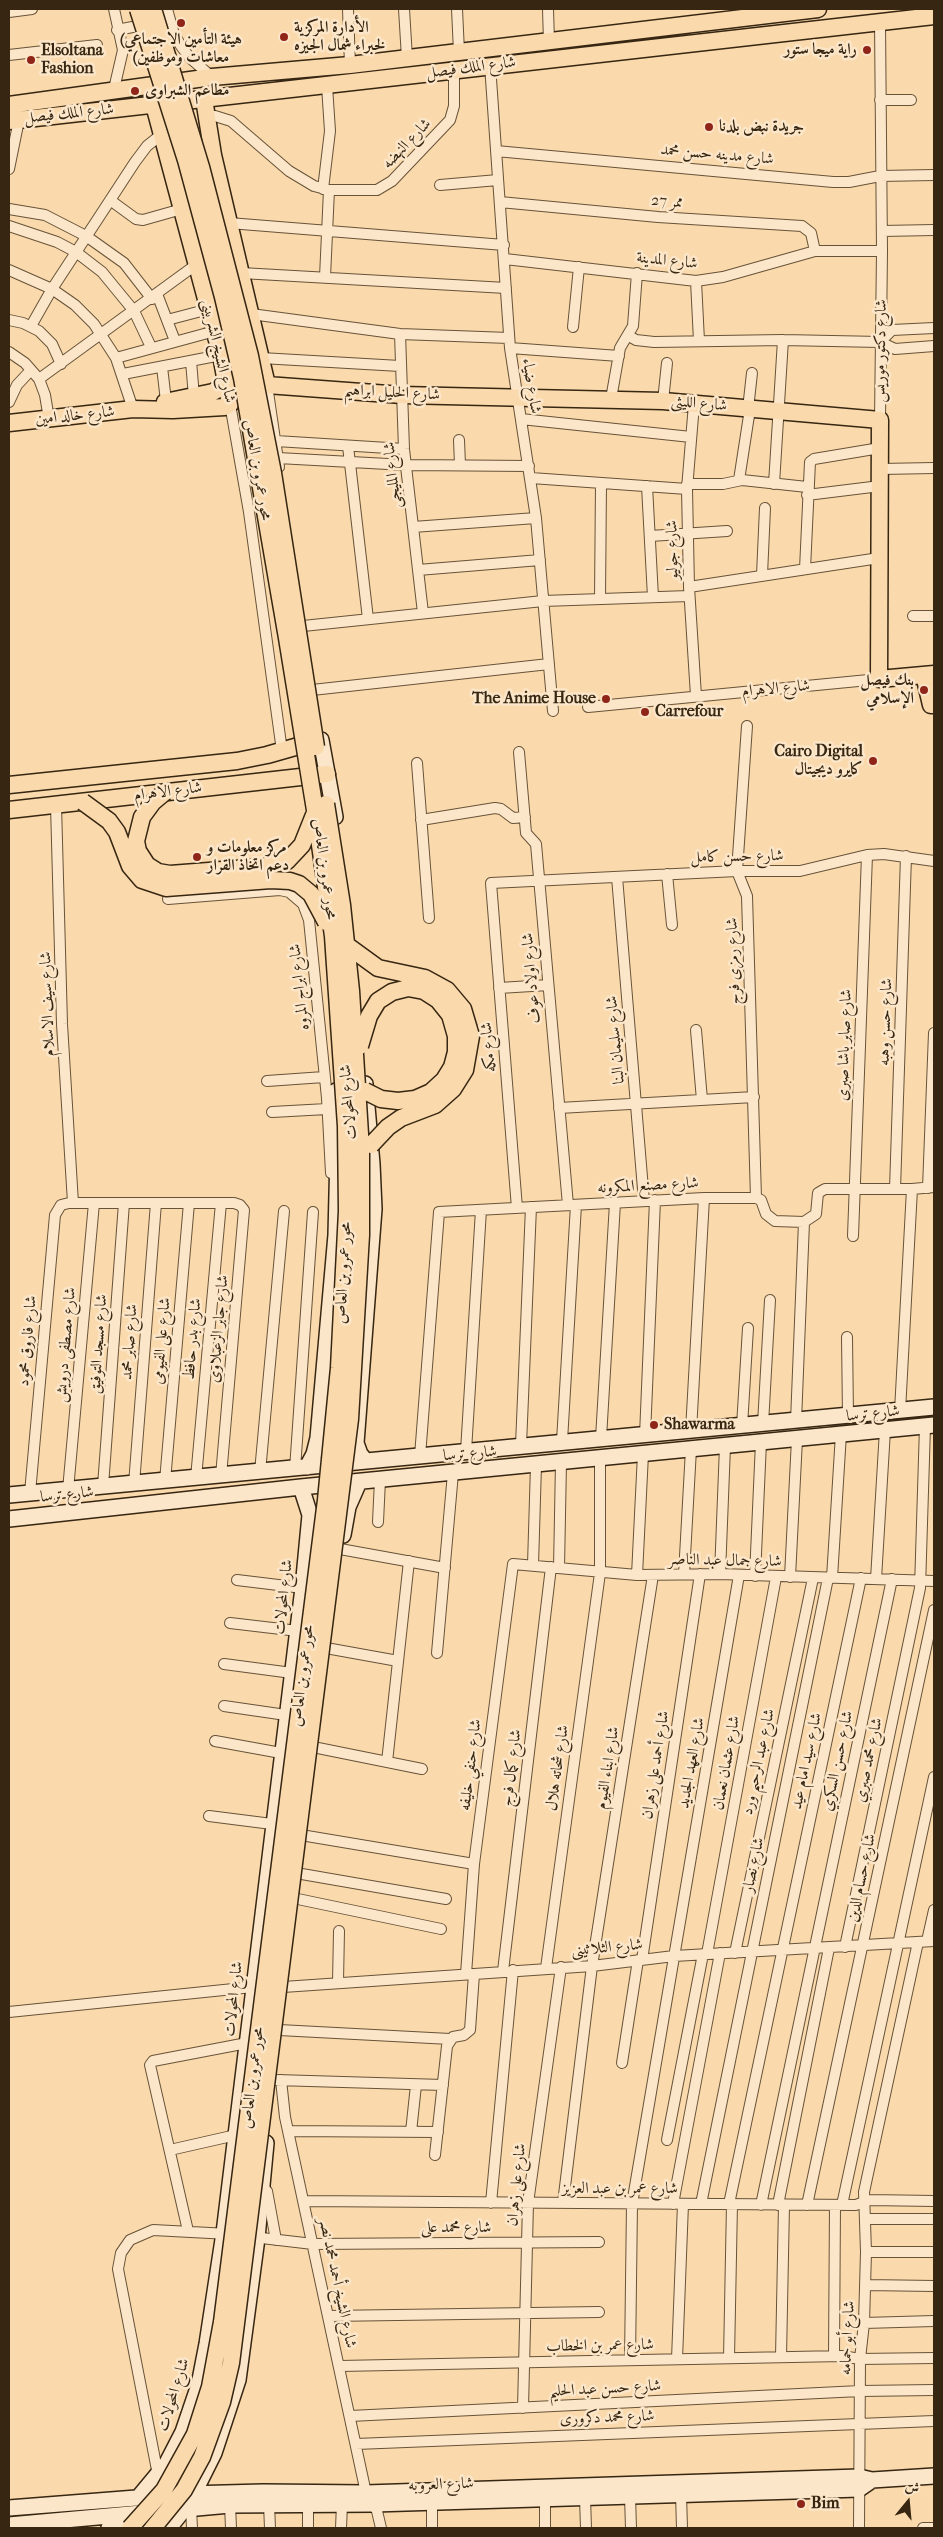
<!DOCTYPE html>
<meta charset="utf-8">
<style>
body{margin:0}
#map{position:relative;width:943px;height:2537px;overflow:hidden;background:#fad9ac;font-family:"IM FELL French Canon",Amiri,serif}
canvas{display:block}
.frame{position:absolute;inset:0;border:10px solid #362612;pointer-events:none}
.north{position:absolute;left:883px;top:2477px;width:50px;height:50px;-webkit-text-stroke:4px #fce6c9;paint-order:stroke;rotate:17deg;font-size:14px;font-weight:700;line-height:20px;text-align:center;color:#362612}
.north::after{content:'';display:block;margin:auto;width:18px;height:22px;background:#362612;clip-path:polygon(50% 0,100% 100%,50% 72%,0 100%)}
</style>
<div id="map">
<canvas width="943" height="2537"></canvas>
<div class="frame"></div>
<div class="north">ش</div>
</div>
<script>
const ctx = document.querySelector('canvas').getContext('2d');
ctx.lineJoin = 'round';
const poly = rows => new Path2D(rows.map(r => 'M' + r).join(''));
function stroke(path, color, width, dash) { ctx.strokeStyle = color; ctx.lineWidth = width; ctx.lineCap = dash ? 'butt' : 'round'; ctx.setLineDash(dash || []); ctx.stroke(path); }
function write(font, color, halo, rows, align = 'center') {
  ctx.font = font + ' "IM FELL French Canon",Amiri,serif'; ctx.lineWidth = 5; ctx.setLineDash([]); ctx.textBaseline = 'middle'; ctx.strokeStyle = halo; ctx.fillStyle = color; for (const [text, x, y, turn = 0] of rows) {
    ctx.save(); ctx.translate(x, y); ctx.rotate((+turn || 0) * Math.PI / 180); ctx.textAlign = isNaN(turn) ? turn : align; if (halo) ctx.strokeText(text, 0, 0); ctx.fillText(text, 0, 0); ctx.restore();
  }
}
const street = poly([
 [167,9,174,34,181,46,190,58,212,77],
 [348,9,350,65],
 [404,9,407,58],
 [457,9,459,52],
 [548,9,549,42],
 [9,12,32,9],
 [880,22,882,251,880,420],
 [117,30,148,24],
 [9,55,97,45],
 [490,65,510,348,536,518,553,711],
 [114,89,123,50,114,9],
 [880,100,911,100],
 [206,116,215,116,231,121,289,171,314,186,329,190,377,190,392,181,450,120,454,106,454,69],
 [496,151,833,182,849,182,880,176,934,175],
 [9,169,19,120],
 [440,185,498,180],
 [323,189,330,131,327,86],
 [110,200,136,219,143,220,182,209],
 [500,202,658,217,802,226,811,233,815,251],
 [9,209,45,215,86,236,124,263,152,299],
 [229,223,504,245],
 [9,226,57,242,76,252,102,272,134,311,151,347],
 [882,231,934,230],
 [505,259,696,281,723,277,815,251,882,251],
 [9,270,52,289,75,305,94,324,116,358,133,409],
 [241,273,506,288],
 [325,277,329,190],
 [696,281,699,341],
 [157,294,175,341],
 [251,314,400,334,509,338],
 [9,320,23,323,39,331,52,344,61,364],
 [167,320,209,309],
 [31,326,52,289,135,162,147,146,162,134],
 [573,327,579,267],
 [400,334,404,449,423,613],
 [629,336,636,340,654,342,783,340,880,342,895,349,934,346],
 [880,342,892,330,934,328],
 [510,348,619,356],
 [9,352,25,363,39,379,45,395,49,419],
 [116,358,215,331],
 [261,358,400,366],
 [191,361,194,397],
 [162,367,166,401],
 [123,374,221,355],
 [39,379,197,264],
 [267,385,279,467],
 [611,399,620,348,633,326,637,273],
 [663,401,667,363],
 [9,402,17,385,31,370],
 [230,404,249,512,282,751],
 [694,404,687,489,689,587,696,696],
 [748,409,752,373],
 [521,419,691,437],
 [459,440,460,465],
 [276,441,404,449],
 [348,446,368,619],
 [278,458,406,465,529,466],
 [880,469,934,468],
 [531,478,687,489],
 [739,480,750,409],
 [687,484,723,484,742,480,807,487],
 [774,484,783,340],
 [647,486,653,597],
 [807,495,880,486],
 [413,527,536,518],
 [650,536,727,531],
 [805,569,810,462,814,459,880,448],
 [418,570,540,560],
 [762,575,765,508],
 [689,587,879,558],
 [600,599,601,483],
 [913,616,934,616],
 [303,626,543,601,689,596],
 [312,690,549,664],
 [588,707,879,679],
 [747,726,737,871,747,896,756,1198],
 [519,752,526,833,536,844,568,1205],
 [417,763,429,918],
 [56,805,62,1024,73,1203],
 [421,820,495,808,501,809,513,818,525,817],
 [667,874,672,925],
 [617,877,644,1201],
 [168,899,280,890,289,892,303,904,309,920,327,1098,331,1173],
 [499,988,548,985],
 [696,1030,702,1100],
 [267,1081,324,1077],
 [559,1108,754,1097],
 [272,1112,327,1109],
 [928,1188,934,1033],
 [895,1189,906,856],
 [517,1208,491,883,737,871,800,871,867,855,884,854,934,861],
 [853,1236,867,855],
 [847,1337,848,1416],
 [900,1411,912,1189],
 [796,1421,804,1222],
 [763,1424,770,1300],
 [742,1426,748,1328],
 [691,1431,704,1198],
 [645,1435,655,1200],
 [601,1438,615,1203],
 [562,1441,576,1205],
 [521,1445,531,1207],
 [466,1451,481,1210],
 [420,1456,439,1212,704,1198,756,1198,761,1200,766,1214,775,1221,804,1222,816,1214,818,1193,825,1189,912,1189,934,1187],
 [295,1469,313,1212],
 [260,1472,284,1211],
 [196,1478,221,1203],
 [165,1481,189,1203],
 [134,1484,156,1203],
 [103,1486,124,1203],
 [68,1490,94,1203],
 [30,1493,55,1215,61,1205,69,1203,234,1203,240,1205,244,1210,221,1476],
 [378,1522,380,1480],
 [340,1549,445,1568],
 [533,1565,536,1465],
 [559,1568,561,1462],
 [684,1574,691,1449],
 [720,1574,725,1446],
 [637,1575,643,1454],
 [755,1576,761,1442],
 [790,1577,797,1439],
 [832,1578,841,1434],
 [876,1579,885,1430],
 [237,1580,303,1588],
 [230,1623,298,1631],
 [326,1648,398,1661],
 [437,1653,453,1473],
 [224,1664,292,1673],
 [224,1706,286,1715],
 [215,1741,281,1753],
 [313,1747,422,1769],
 [387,1762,409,1561],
 [209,1816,272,1824],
 [301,1835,474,1864],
 [296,1873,446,1899],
 [293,1898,441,1929],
 [927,1941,934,1910],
 [845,1947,920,1588,925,1426],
 [735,1953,813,1578],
 [707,1954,776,1577],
 [642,1960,700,1574],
 [546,1968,600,1573,600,1459],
 [503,1971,551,1567],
 [466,1974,474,1864,513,1564,637,1575,720,1574,934,1581],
 [338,1982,339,1931],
 [283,1987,592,1966,674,1956,934,1941],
 [9,2012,253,1987],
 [279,2030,450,2039],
 [622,2063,638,1960],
 [276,2080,443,2085],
 [281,2080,285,2117,366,2493,377,2511,381,2528],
 [288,2131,438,2132],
 [411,2132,416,2085],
 [667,2140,703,1954],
 [170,2150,236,2135],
 [435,2155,447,2046,453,2037,464,2035,470,2030,474,1974],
 [267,2191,276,2240],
 [305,2201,856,2205,868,2200,934,2201],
 [491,2203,513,1970],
 [563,2203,592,1966,653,1575],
 [673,2204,720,1953],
 [701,2204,828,1578],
 [729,2204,861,1578],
 [761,2205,892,1579],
 [778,2205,829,1948],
 [807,2205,934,1610],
 [842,2205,934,1777],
 [866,2219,934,2219],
 [188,2231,150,2065,153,2061,247,2043],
 [253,2237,313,2244,599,2242],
 [866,2252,934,2252],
 [866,2285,934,2286],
 [329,2316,599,2312],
 [864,2323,934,2321],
 [834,2356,835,2205],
 [781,2357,784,2205],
 [729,2358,732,2204],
 [677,2359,683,2204],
 [630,2360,632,2204,739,1575],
 [340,2366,842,2356,860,2359,934,2358],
 [523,2408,528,2203,561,1967],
 [350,2416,860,2391,934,2390],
 [356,2444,934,2421],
 [158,2475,118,2269,121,2253,130,2240,153,2230,229,2234],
 [681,2494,682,2528],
 [630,2496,631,2528],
 [585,2498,586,2528],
 [545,2499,545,2528],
 [432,2503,432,2528],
 [269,2504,270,2528],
 [230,2505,231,2528],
 [191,2508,192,2528],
 [308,2528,308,2504],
 [341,2528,342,2504],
 [859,2528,860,2359,864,2323,866,2252,864,2192,918,1942],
 [923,2528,934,2528]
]);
const secondary = poly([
 [321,740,335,817],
 [365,1084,372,1164,374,1209,356,1443,360,1454,365,1460],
 [307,1467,314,1454,318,1438,336,1235,338,1153,336,1091],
 [9,1495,934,1407],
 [9,1519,301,1487,934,1425],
 [343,1535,348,1507,359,1482],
 [194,2493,214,2453,238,2380,257,2238,266,2143],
 [187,2494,263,2492,366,2493,859,2477,872,2480,934,2476],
 [138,2498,167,2463,183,2432,199,2385,207,2344,224,2233,303,1588,310,1515,301,1487],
 [9,2508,149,2497],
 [9,2525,230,2505,374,2504,859,2489,872,2480],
 [109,2528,123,2522,131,2522,142,2528],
 [169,2528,185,2508]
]);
const primary = poly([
 [204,99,213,155,267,385,402,395,663,401,880,420,879,679,934,674],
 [9,105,212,77,350,65,818,9],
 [9,121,934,16],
 [165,402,213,392,227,384],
 [9,423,133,409,173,410,225,407,230,404,221,355,154,105],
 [924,675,931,705,934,705],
 [9,785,237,761,267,755,316,741],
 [9,810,327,774]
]);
stroke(street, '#675338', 12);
stroke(secondary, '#362612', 18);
stroke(primary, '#362612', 19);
stroke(street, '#fce6c9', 10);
stroke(secondary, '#fce6c9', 15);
stroke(primary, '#fad9ac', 16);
const primaryBridge = poly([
 [153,9,201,167,250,356,273,473,316,747],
 [165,792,153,802,142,817,136,841,138,851,147,865,158,872,170,874,261,867,287,861,302,845,314,815],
 [83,802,109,821,117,832,130,866,142,880,166,888,271,880,290,881,299,884,311,894,326,922],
 [345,944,378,968,425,978,447,990,463,1009,471,1036,465,1070,453,1089,435,1105,401,1118,388,1127,371,1145],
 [360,1046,369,1016,378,1001,392,992,408,988,424,991,438,1000,450,1015,456,1036,456,1052,452,1067,444,1080,431,1092,415,1099,398,1101,381,1099,365,1091],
 [130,2528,164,2490,195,2434,210,2387,222,2322,326,1500,339,1368,347,1211,346,1126,333,936,315,810,287,638,242,378,223,297,186,160,138,9],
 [153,2528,184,2490,202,2457,222,2402,231,2363,350,1419,361,1235,361,1150,351,991,342,905,326,804]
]);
stroke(primaryBridge, '#362612', 19, []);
stroke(primaryBridge, '#fad9ac', 16);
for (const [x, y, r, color] of [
 [181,23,5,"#8f2418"],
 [284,37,5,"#8f2418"],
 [867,50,5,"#8f2418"],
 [31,60,5,"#8f2418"],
 [135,91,5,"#8f2418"],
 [709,127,5,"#8f2418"],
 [924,690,5,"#8f2418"],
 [606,699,5,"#8f2418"],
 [645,712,5,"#8f2418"],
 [873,761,5,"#8f2418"],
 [197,857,5,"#8f2418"],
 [654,1425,5,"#8f2418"],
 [801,2504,5,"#8f2418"]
]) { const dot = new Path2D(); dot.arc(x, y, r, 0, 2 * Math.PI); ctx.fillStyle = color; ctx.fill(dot); stroke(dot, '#fce6c9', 2); }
write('bold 16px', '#362612', '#fce6c9', [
 ["الأدارة المركزية",294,28],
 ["لخبراء شمال الجيزه",294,46],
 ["(هيئة التأمين الاجتماعي",181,40,"center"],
 ["(معاشات وموظفين",181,58,"center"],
 ["راية ميجا ستور",857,50,"right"],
 ["Elsoltana",41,51],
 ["Fashion",41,69],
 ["مطاعم الشبراوى",145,91],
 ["جريدة نبض بلدنا",719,127],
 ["بنك فيصل",914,681,"right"],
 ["الإسلامي",914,699,"right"],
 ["The Anime House",596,699,"right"],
 ["Carrefour",655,712],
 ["Cairo Digital",863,752,"right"],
 ["كايرو ديجيتال",863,770,"right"],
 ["مركز معلومات و",207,848],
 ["دعم اتخاذ القرار",207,866],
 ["Shawarma",664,1425],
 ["Bim",811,2504]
], 'left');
write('16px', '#362612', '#fce6c9', [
 ["شارع الملك فيصل",471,68,-7],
 ["شارع الملك فيصل",69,114,-6],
 ["شارع النهضه",407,144,-46],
 ["شارع مدينه حسن محمد",717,155,5],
 ["ممر 27",667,202,4],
 ["شارع المدينة",667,261,6],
 ["شارع الشيخ الشربينى",218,351,77],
 ["شارع دكتور موريس",881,351,-89],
 ["شارع ضياء",531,386,81],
 ["شارع الخليل ابراهيم",392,393,3],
 ["شارع الليثى",699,404,5],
 ["شارع خالد امين",75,416,-6],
 ["محور عمرو بن العاص",257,470,80],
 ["شارع المليجى",393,475,-96],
 ["شارع جوليو",673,550,-91],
 ["شارع الاهرام",776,689,-5],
 ["شارع الاهرام",168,792,-7],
 ["شارع حسن كامل",737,857,-1],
 ["محور عمرو بن العاص",324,869,82],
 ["شارع رمزى فرج",734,961,-92],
 ["شارع اولاد عوف",532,978,-95],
 ["شارع ابراج المروه",300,987,-96],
 ["شارع سيف الاسلام",48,1004,-92],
 ["شارع حسن وهبه",886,1022,-88],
 ["شارع سليمان البنا",616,1040,-95],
 ["شارع صابر باشا صبرى",845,1045,-88],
 ["شارع مكه",489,1047,-95],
 ["شارع المحولات",349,1102,-95],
 ["شارع مصنع المكرونه",648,1186,-3],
 ["محور عمرو بن العاص",344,1273,-87],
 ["شارع جابر الزعبلاوى",219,1329,-85],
 ["شارع بدر حافظ",193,1339,-85],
 ["شارع فاروق محمود",28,1341,-85],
 ["شارع على الفيومى",162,1341,-85],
 ["شارع صابر محمد",130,1342,-86],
 ["شارع مسجد التوفيق",99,1344,-86],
 ["شارع مصطفى درويش",66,1345,-85],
 ["شارع ترسا",873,1414,-6],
 ["شارع ترسا",470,1454,-5],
 ["شارع ترسا",67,1495,-6],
 ["شارع جمال عبد الناصر",725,1561,1],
 ["شارع المحولات",284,1597,-84],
 ["محور عمرو بن العاص",303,1676,-83],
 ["شارع محمد صبري",869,1760,-78],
 ["شارع سيد امام عيد",807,1761,-78],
 ["شارع حسن السكري",838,1761,-78],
 ["شارع عبد الرحيم ورد",759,1762,-78],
 ["شارع العهد الجديد",692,1763,-80],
 ["شارع عثمان نعمان",727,1763,-80],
 ["شارع حنفي خليفه",471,1765,-83],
 ["شارع أحمد على زهران",656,1765,-81],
 ["شارع كمال فرج",512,1768,-83],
 ["شارع شحاته هلال",558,1768,-82],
 ["شارع ابناء الفيوم",608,1768,-81],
 ["شارع نصار",754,1865,-78],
 ["شارع حسام الدين",862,1878,-78],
 ["شارع الثلاثينى",607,1948,-5],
 ["شارع المحولات",234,1999,-84],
 ["محور عمرو بن العاص",253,2078,-83],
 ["شارع على زهران",517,2185,-84],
 ["شارع عمر بن عبد العزيز",620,2189],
 ["شارع محمد على",456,2228],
 ["شارع الشيخ أحمد محمد نصر",337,2283,78],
 ["شارع أبو حمامه",848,2338,-87],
 ["شارع عمر بن الخطاب",600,2346,-1],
 ["شارع حسن عبد الحليم",605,2389,-3],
 ["شارع المحولات",174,2395,-73],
 ["شارع محمد دكرورى",607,2418,-2],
 ["شارع العروبه",441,2485,-2]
]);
</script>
